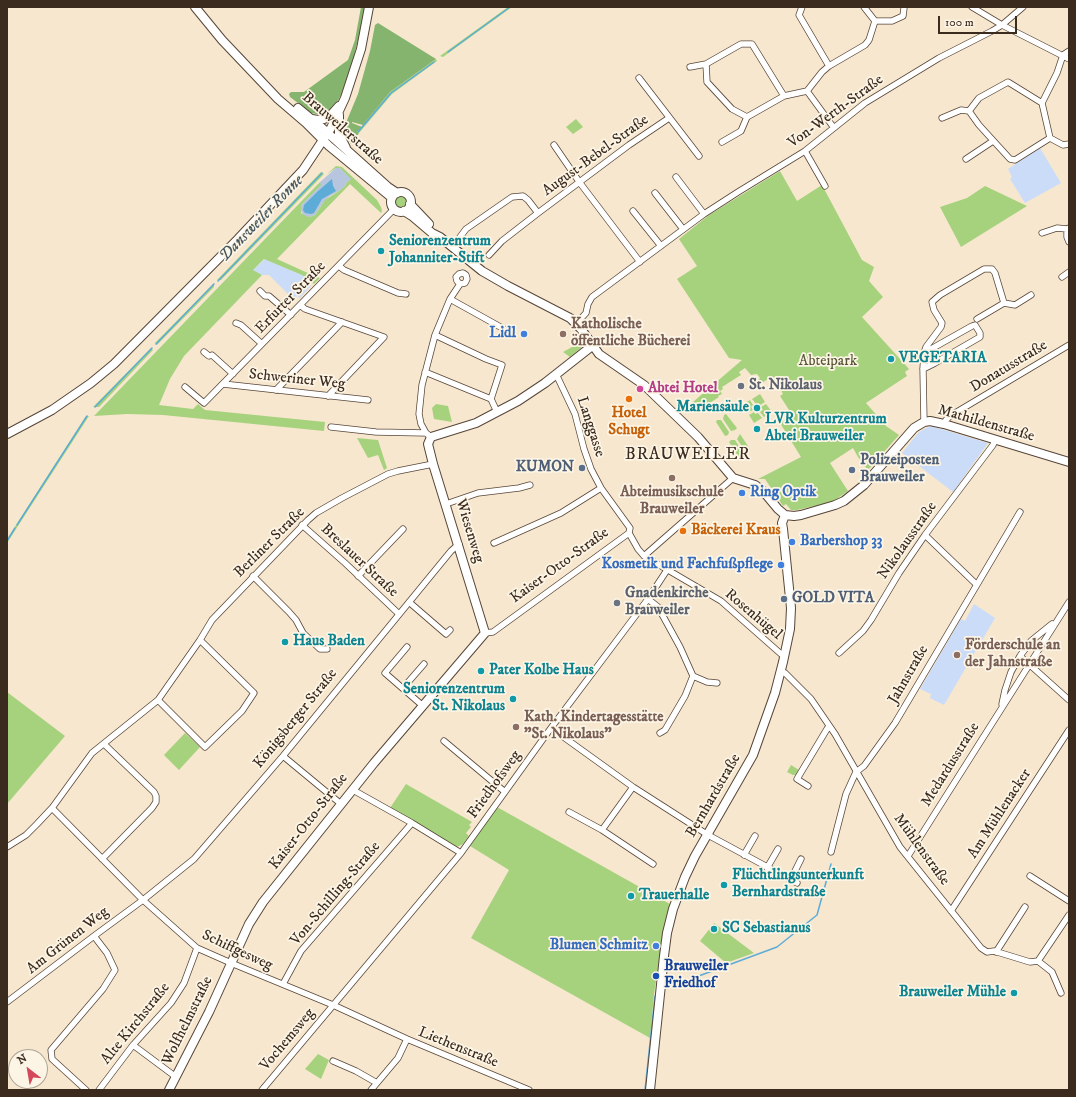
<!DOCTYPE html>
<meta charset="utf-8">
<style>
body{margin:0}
#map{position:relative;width:1076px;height:1097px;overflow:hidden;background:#f7e7ce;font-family:"IM FELL DW Pica",serif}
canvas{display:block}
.frame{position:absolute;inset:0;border:8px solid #3b2a1e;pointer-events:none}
.north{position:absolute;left:8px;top:1049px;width:40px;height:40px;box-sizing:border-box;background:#fcf5e5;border:1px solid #afa495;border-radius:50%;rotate:329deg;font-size:11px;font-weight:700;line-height:16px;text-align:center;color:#3b2a1e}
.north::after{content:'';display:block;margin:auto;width:14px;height:18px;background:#d1495b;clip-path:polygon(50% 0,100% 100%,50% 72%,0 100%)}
.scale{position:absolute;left:938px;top:16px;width:79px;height:18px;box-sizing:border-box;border:2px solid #3b2a1e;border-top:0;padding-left:5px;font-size:12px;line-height:14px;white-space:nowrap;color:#3b2a1e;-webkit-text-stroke:3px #fcf5e5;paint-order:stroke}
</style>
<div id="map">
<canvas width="1076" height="1097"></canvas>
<div class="frame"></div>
<div class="north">N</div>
<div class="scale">100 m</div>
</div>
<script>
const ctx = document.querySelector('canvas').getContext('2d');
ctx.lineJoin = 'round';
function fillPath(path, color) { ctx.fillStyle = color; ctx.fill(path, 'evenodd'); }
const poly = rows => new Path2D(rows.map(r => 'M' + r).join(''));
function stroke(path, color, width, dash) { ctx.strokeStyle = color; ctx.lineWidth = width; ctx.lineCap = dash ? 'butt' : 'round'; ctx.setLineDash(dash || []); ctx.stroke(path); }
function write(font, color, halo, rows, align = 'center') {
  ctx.font = font + ' "IM FELL DW Pica",serif'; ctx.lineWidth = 3.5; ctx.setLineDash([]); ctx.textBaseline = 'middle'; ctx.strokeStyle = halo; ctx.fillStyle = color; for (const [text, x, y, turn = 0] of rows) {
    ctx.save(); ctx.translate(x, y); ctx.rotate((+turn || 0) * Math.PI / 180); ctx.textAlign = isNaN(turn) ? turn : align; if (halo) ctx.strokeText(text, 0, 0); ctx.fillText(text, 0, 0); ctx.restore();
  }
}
fillPath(poly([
 [1040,148,1061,183,1025,203,1010,179,1012,177,1008,169],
 [265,259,302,275,310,282,309,284,311,286,300,298,297,296,293,299,269,275,262,275,253,270],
 [931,426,988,443,953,492,902,453,918,433,924,429],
 [974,604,995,618,944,705,930,698,931,694,920,689,961,619,965,621]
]), '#cbdcf9');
fillPath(poly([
 [336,168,340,168,352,179,349,181,347,182,345,186,339,191,330,196,323,203,315,215,310,217,304,216,301,211,301,205,320,185,320,182]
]), '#b7c5de');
fillPath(poly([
 [508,7,512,7,443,57,440,56],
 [436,59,437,61,392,94,359,133,357,132,390,92],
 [576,119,583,127,573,134,566,127],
 [336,166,342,167,377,200,381,207,382,211,381,213,350,184,277,259,310,274,310,276,313,278,314,276,320,278,314,284,302,275,264,259,253,270,262,275,184,356,170,379,159,405,193,409,198,404,205,410,325,422,324,431,163,415,127,414,94,416,320,182,321,185,301,205,301,213,306,216,310,217,315,215,325,200,339,191,345,186,347,182,349,181,351,179,340,168,336,168,327,174],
 [780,171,797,201,822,185,862,260,874,267,869,281,883,297,862,317,909,369,905,372,907,376,866,403,886,426,899,435,868,470,858,457,853,448,830,463,848,491,832,502,797,510,791,510,786,504,783,506,765,479,758,479,801,457,780,423,793,416,780,396,783,394,778,385,774,388,768,379,757,386,755,383,760,378,757,374,751,375,745,368,739,372,741,375,722,387,723,389,720,391,722,394,718,396,719,397,694,413,692,409,689,411,686,408,742,360,729,358,677,279,697,266,679,239,709,215],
 [321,172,324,174,221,280,217,280],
 [985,186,1027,206,961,247,940,207,967,198],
 '395 202a6 6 0 1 1 12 0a6 6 0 1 1-12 0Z',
 [214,283,214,287,157,345,155,343],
 [578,334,583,340,583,346,570,357,563,352,581,342],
 [151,348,153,350,99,407,93,407],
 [760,394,765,402,760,405,758,403,756,404,752,399],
 [750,400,753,405,751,407,753,410,747,413,742,405],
 [436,404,448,406,452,422,434,419,432,408],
 [766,404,772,412,764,417,760,412,763,410,761,407],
 [754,412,755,414,758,413,762,418,754,423,749,415],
 [726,414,737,428,735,430,731,431,723,419,724,415],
 [86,416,89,416,7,543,7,539],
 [717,420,721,420,729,432,728,435,725,436,716,422],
 [740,434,750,449,749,450,745,451,737,439],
 [357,438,378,440,387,468,384,470,378,455,368,458],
 [731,440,735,440,743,452,741,455,738,456,729,442],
 [7,692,65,736,7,804],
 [185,733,200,747,179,770,164,755],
 [791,765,799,770,796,775,793,775,787,772],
 [406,784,472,822,469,825,471,827,466,833,469,836,463,844,457,847,390,808],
 [497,807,670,904,666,918,654,994,650,1038,471,938,509,870,470,846],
 [714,923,754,953,726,963,700,941],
 [318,1054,329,1060,321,1079,305,1069]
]), '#a6d27e');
fillPath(poly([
 [361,7,366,7,361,27,350,73,341,95,331,113,322,115,311,113,290,97,289,94,291,92,304,92,348,60,355,40],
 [378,23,436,59,390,92,363,125,352,122,352,123,362,127,357,132,359,133,351,144,345,133,345,125,358,94,370,51,375,25]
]), '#84b46d');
fillPath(poly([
 [332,179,333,186,336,191,322,199,314,213,311,214,305,213,303,210,304,205,317,192]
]), '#5dacd7');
stroke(poly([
 [448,52,510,7],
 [358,132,391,93,434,62],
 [218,281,322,173],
 [156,344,214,284],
 [95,407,152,348],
 [17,525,87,416],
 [7,541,15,528],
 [669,987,777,947,817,915,831,864],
 [645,1090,655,996]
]), '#5dacd7', 1.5);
const street = poly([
 [802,7,799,15,829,66],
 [972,7,1002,25,1069,59],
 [875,21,892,21,903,16,904,8],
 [690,67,706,64],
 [639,78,699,156],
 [807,91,822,72,829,66,865,45,869,40,875,21,864,7],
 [784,96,752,44,741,44,706,64,707,82,732,109,747,117,784,96,807,91,834,128],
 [1042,103,1050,138,1015,160,1010,159,979,125,969,111,979,98,1008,82,1042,103,1057,73,1063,55,1069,51],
 [942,118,961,110,969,111],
 [1050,138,1063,145,1069,144],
 [722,142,741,131,747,117],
 [554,145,580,183,640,262],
 [805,151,825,186],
 [966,159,993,141],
 [676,177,704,214],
 [655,193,683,229],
 [633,211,661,246],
 [1067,229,1067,237,1069,242],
 [1042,233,1057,228,1067,229,1069,228],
 [460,237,466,229,512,197,523,196,528,200,538,213],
 [489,255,502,241,538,213,629,145,669,118],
 [339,266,344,270,398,293,406,294],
 [1062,277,1069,272],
 [260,291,265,296,269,296,291,315],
 [450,299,504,329],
 [1004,303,1015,305,1031,295],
 [300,305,305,309,384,337,328,396],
 [236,323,241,325,262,344],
 [576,324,586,313,588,304,592,297,704,214,738,192,805,151,865,103,939,58,992,31,1002,25,1023,7],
 [435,335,486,359,502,365,491,399],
 [204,352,209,356,212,355,233,374],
 [928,352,931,365],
 [923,369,935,363,980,337,980,333,975,325,972,326,924,353],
 [425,372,491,399,497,412],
 [556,374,575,414,584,449,591,469,601,488,630,528,629,533],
 [223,384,368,400],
 [185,387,204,403,394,209],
 [276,390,342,322],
 [924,422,923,369,924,353,926,347,941,327,942,323,934,310,932,302,940,295,984,269,992,269,995,273,1004,303,977,319],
 [944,424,946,420,950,416,1069,345],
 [331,427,376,432,426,433],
 [431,437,426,433,421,424,419,414,422,385,435,335,450,299,460,284,465,283,467,279,466,275,463,273,459,274,456,277,457,281,460,284],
 [446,504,478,493,519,488,530,485],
 [302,525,345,563,399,614],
 [629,533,638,549,644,556,721,601,781,654,784,655],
 [925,535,976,584],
 [494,543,561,513,601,488],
 [644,556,733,478],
 [253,576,289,612,296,620,303,633,320,649,327,649],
 [358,576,403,529],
 [648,599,658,607,680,647,693,676,685,696,665,730,660,733],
 [409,602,446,634,450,630],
 [485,633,493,632,629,533],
 [407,647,385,673,423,706],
 [839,653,863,631,871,620,899,573,925,535,993,445,995,440],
 [1020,656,1069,700],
 [781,672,785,673,811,699,835,734,900,847,981,948,987,952,994,951,1030,962,1038,961,1052,972,1061,993],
 [693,676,707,682,717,683],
 [403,688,424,664],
 [158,700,205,747,242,711,254,693,200,640],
 [1002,704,1005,690,1011,672,1020,656,1031,641,1052,624],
 [551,728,633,787,708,835,797,883],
 [444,741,505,792],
 [283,756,341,804],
 [856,772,864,766,895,723,1020,512],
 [808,786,797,779,827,729,829,726],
 [633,787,602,830,653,864],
 [353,790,412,823,461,853],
 [52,808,143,900,197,948,231,963,333,1005,407,1039,529,1090],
 [569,812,602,830],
 [7,847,26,835,37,824,52,808,92,753,158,700,200,640,212,620,308,520,316,513,342,498,388,474,398,471,433,464],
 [831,852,846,794,856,772],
 [744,855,755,836],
 [908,856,1069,602],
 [102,859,152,808,156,802,156,796,154,792,104,744],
 [767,868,778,849],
 [1030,876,1069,901],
 [791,879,801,859],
 [951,911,1069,730],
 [996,952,1025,907],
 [1038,961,1069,915],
 [283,984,301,951,412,823],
 [7,1002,94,936,143,900,194,859,283,756,451,551,459,544],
 [133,1045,176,1077],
 [333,1061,356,1071,377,1083],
 [86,1090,52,1059,51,1050,103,989,115,970,107,953,94,936],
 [99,1090,133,1045,171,1003,184,983,197,948],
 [262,1090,461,853,551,728,648,599,667,570],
 [371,1090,398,1058,407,1039]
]);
const secondary = poly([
 [195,7,222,40,278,99,306,123,329,146,392,198],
 [298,108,321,127,388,187,397,193],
 [339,115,339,134,346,148],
 [312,119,318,120,324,119,330,116,339,106],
 '391 202a10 10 0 1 1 20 0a10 10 0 1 1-20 0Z',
 [410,204,429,224],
 [404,211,412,216,432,233,440,237,482,271,508,286,570,318,581,329,599,354,644,385,698,437,733,478,755,485,763,491,778,509,785,515,794,516,801,515,835,505,844,501,864,485,914,428,924,422,930,421,944,424,1069,462],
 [7,434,52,410,91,383,114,364,238,239,303,170,331,128,345,98,361,49,369,7],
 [169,1090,209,1012,249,924,263,902,374,763,485,633,433,464,428,444,431,437,476,423,518,401,545,383,592,346],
 [650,1090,664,956,667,933,673,909,685,877,695,856,753,755,775,693,783,662,790,629,791,608,783,529,782,523,785,515]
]);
stroke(street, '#574638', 7);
stroke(secondary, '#574638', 10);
stroke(street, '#fff', 5.5);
stroke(secondary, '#fff', 8);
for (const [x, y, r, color] of [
 [381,251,4,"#0f9aa8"],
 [524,334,4,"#3f7fe0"],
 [563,334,4,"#8d6e63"],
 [891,359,4,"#0f9aa8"],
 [741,386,4,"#6b7280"],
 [640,389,4,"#d1479c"],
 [629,399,4,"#e8710a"],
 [757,408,4,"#0f9aa8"],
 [757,429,4,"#0f9aa8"],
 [582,468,4,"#5c6f8a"],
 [852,470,4,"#5c6f8a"],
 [672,478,4,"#8d6e63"],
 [742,493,4,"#3f7fe0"],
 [683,531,4,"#e8710a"],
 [792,542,4,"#3f7fe0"],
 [781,565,4,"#3f7fe0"],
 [784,599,4,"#5c6f8a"],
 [617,603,4,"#6b7280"],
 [285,642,4,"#0f9aa8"],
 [957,655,4,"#8d6e63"],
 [481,671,4,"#0f9aa8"],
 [513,699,4,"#0f9aa8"],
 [516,727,4,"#8d6e63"],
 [724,885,4,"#0f9aa8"],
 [631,896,4,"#0f9aa8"],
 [714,929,4,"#0f9aa8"],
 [656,946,4,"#3f7fe0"],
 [656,976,4,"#1a4fb4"],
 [1014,993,4,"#0f9aa8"]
]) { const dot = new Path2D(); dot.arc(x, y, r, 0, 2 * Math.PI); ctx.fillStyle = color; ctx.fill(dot); stroke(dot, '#fcf5e5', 1.5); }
write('15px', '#3b2a1e', '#fcf5e5', [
 ["Von-Werth-Straße",836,112,-36],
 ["Brauweilerstraße",342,129,41],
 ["August-Bebel-Straße",596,156,-36],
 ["Erfurter Straße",291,298,-46],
 ["Donatusstraße",1009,367,-31],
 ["Schweriner Weg",297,380,6],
 ["Mathildenstraße",986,424,16],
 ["Langgasse",590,427,72],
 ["Wiesenweg",469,531,73],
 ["Nikolausstraße",908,541,-55],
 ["Berliner Straße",270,543,-45],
 ["Breslauer Straße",359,561,43],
 ["Kaiser-Otto-Straße",560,566,-36],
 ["Rosenhügel",753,615,40],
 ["Jahnstraße",909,675,-60],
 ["Königsberger Straße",296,719,-51],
 ["Medardusstraße",951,765,-58],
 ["Friedhofsweg",495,785,-54],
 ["Bernhardstraße",714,796,-60],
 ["Am Mühlenacker",1000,814,-57],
 ["Kaiser-Otto-Straße",309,822,-52],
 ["Mühlenstraße",921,850,54],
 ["Von-Schilling-Straße",336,894,-50],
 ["Am Grünen Weg",68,941,-38],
 ["Schiffgesweg",237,951,25],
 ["Wolfhelmstraße",188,1021,-64],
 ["Alte Kirchstraße",136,1024,-51],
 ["Vochemsweg",288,1040,-50],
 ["Liethenstraße",458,1048,22]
]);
write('bold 15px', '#0d838f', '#fcf5e5', [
 ["Seniorenzentrum",389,242],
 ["Johanniter-Stift",389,259],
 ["VEGETARIA",899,359],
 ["Mariensäule",749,408,"right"],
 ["LVR Kulturzentrum",765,420],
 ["Abtei Brauweiler",765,437],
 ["Haus Baden",293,642],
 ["Pater Kolbe Haus",489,671],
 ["Seniorenzentrum",505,690,"right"],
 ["St. Nikolaus",505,707,"right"],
 ["Flüchtlingsunterkunft",732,876],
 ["Bernhardstraße",732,893],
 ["Trauerhalle",639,896],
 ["SC Sebastianus",722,929],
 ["Brauweiler Mühle",1006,993,"right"]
], 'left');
write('bold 15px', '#785e54', '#fcf5e5', [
 ["Katholische",571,325],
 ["öffentliche Bücherei",571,342],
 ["Abteimusikschule",672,493,"center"],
 ["Brauweiler",672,510,"center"],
 ["Förderschule an",965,646],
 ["der Jahnstraße",965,663],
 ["Kath. Kindertagesstätte",524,718],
 ["\"St. Nikolaus\"",524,735]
], 'left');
write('bold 15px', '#366cbe', '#fcf5e5', [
 ["Lidl",516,334],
 ["Ring Optik",750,493,"left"],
 ["Barbershop 33",800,542,"left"],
 ["Kosmetik und Fachfußpflege",773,565],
 ["Blumen Schmitz",648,946]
], 'right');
write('15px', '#565436', '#fcf5e5', [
 ["Abteipark",828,362]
]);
write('bold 15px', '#5b616d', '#fcf5e5', [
 ["St. Nikolaus",749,386],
 ["Gnadenkirche",625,594],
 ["Brauweiler",625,611]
], 'left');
write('bold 15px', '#b23c85', '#fcf5e5', [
 ["Abtei Hotel",648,389]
], 'left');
write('bold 15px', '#c56008', '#fcf5e5', [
 ["Hotel",629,414],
 ["Schugt",629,431],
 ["Bäckerei Kraus",691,531,"left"]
]);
write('bold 15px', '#4e5e75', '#fcf5e5', [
 ["Polizeiposten",860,461],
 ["Brauweiler",860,478],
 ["KUMON",574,468,"right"],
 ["GOLD VITA",792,599]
], 'left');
write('bold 15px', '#164399', '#fcf5e5', [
 ["Brauweiler",664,967],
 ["Friedhof",664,984]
], 'left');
write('italic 16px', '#47585f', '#fcf5e5', [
 ["Dansweiler Ronne",262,219,-46]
]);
ctx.letterSpacing = '1px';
write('17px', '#3b2a1e', '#fcf5e5', [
 ["BRAUWEILER",688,455]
]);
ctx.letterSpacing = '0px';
</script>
